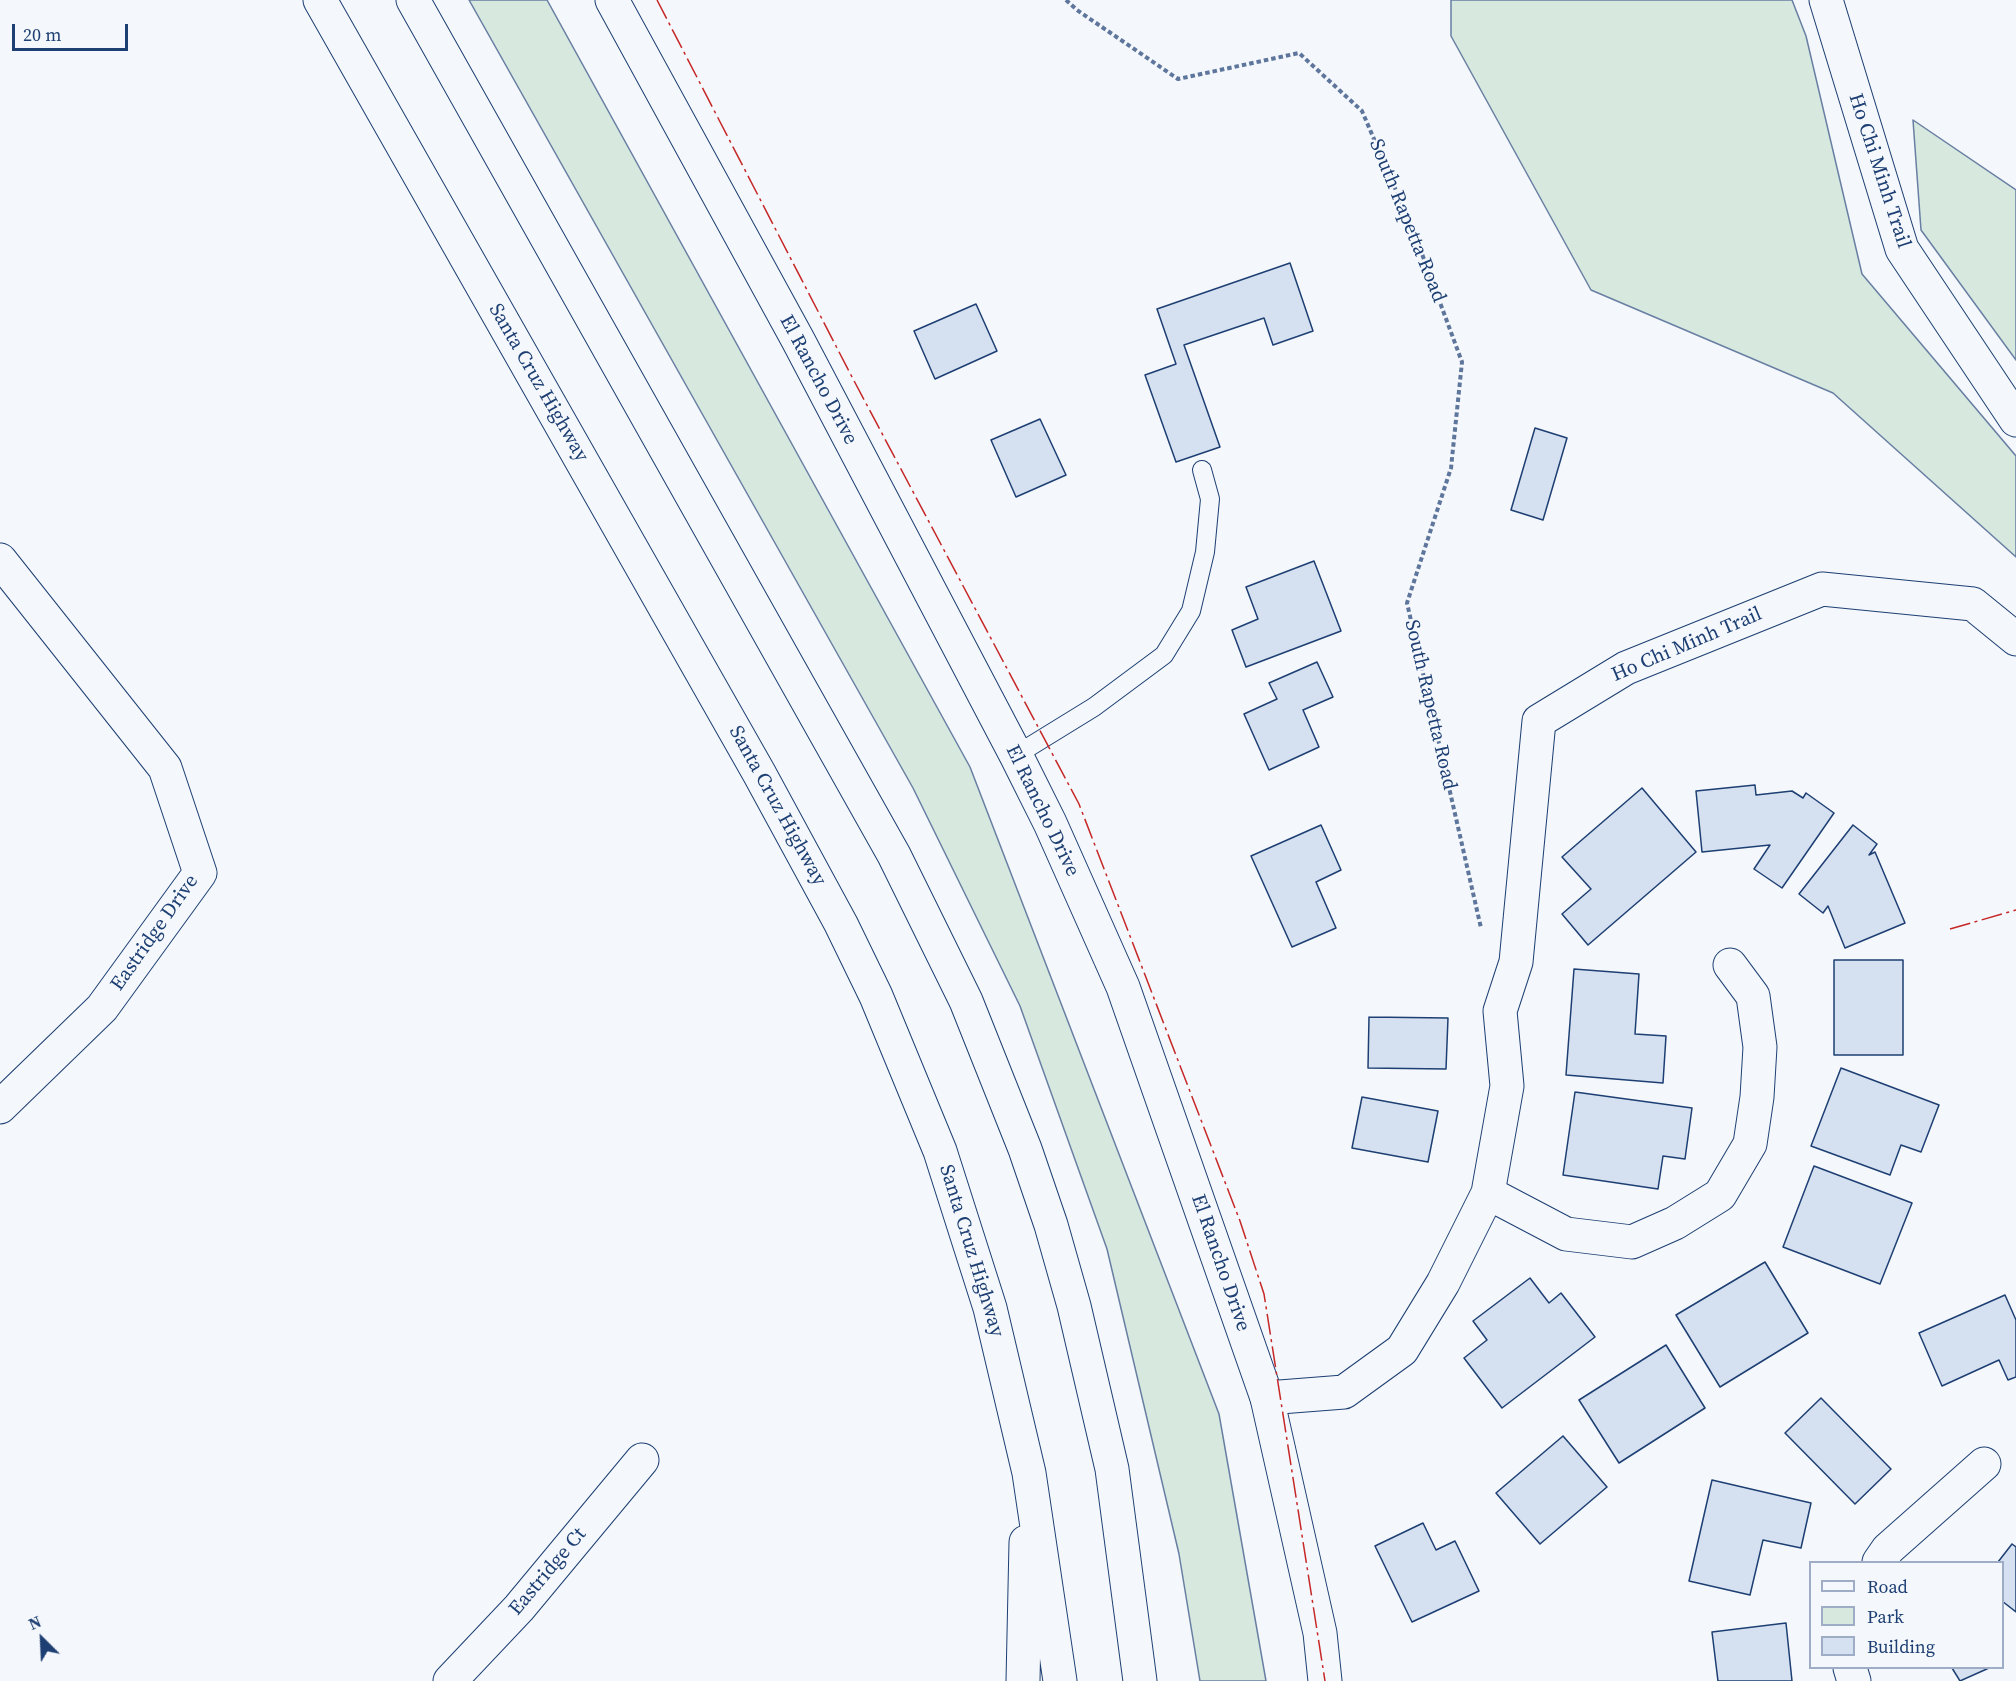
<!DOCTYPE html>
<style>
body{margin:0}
#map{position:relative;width:2016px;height:1681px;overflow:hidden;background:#f4f7fb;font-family:"Source Serif 4",serif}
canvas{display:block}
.legend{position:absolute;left:1809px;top:1561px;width:195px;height:108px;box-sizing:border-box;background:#f4f7fb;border:2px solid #9eadc5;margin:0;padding:8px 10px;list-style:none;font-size:18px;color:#1d3f73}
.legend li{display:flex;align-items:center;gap:12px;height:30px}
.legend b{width:30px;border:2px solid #9eadc5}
.north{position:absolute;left:12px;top:1609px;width:60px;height:60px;-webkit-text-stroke:4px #f4f7fb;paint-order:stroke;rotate:336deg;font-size:16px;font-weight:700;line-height:24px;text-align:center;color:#1d3f73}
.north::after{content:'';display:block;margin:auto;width:21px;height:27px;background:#1d3f73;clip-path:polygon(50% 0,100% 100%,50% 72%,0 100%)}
.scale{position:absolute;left:12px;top:24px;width:116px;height:27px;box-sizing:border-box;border:3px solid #1d3f73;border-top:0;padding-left:8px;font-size:18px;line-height:21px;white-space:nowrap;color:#1d3f73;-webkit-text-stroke:4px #f4f7fb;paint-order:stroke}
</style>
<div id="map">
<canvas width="2016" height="1681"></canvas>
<ul class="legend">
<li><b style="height:8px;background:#f4f7fb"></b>Road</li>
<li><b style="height:16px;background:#d7e8df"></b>Park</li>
<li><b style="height:16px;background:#d5e0f0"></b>Building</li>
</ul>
<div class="north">N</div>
<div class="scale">20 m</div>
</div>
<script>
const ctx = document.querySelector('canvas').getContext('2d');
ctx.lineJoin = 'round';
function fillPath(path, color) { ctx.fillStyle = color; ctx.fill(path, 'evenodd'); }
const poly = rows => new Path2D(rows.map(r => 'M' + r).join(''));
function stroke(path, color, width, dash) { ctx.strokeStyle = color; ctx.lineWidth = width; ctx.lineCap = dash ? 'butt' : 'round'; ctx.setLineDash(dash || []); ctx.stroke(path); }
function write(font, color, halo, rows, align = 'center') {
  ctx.font = font + ' "Source Serif 4",serif'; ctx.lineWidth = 4.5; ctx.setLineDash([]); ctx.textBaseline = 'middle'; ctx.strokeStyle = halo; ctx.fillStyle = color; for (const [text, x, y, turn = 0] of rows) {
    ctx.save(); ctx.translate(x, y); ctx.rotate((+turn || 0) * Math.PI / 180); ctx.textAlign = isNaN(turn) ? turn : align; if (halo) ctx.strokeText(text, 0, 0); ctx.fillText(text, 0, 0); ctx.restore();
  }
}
const green = poly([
 [469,0,547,0,970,767,1219,1414,1266,1681,1200,1681,1179,1554,1107,1249,1020,1006,913,788,469,0],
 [1451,0,1792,0,1806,36,1862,274,2016,456,2016,557,1833,393,1591,290,1451,36,1451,0],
 [1913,120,2016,190,2016,360,1921,230,1913,120]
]);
fillPath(green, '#d7e8df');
stroke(green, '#687fa3', 1.5);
const building = poly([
 [1290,263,1313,331,1273,345,1264,318,1184,345,1220,447,1176,462,1145,375,1176,364,1157,309,1290,263],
 [976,304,997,351,935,379,914,331,976,304],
 [1040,419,1066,475,1016,497,991,440,1040,419],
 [1535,428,1567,438,1543,520,1511,510,1535,428],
 [1314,561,1341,631,1246,667,1232,630,1258,619,1246,587,1314,561],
 [1317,662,1333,697,1303,710,1319,747,1269,770,1244,714,1277,699,1269,683,1317,662],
 [1755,785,1756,795,1792,791,1803,798,1806,793,1834,813,1782,888,1754,869,1770,845,1702,852,1696,791,1755,785],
 [1642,788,1696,852,1588,945,1562,914,1591,889,1562,857,1642,788],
 [1321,825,1341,870,1316,882,1336,928,1292,947,1251,856,1321,825],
 [1853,825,1877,844,1869,855,1875,852,1905,923,1845,948,1828,906,1823,913,1799,894,1853,825],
 [1834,960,1903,960,1903,1055,1834,1055,1834,960],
 [1574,969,1639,974,1635,1034,1666,1036,1663,1083,1566,1075,1574,969],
 [1369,1017,1448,1018,1446,1069,1368,1068,1369,1017],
 [1841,1068,1939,1105,1921,1152,1901,1145,1890,1175,1811,1146,1841,1068],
 [1575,1092,1692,1108,1685,1159,1663,1156,1658,1189,1563,1175,1575,1092],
 [1362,1097,1438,1111,1428,1162,1352,1148,1362,1097],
 [1814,1166,1912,1203,1880,1284,1783,1247,1814,1166],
 [1765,1262,1808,1333,1720,1387,1676,1315,1765,1262],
 [1530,1278,1549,1303,1561,1293,1595,1337,1502,1408,1464,1358,1487,1340,1473,1321,1530,1278],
 [2005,1295,2016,1320,2016,1377,2008,1380,1999,1360,1942,1386,1919,1333,2005,1295],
 [1666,1345,1705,1408,1619,1463,1579,1400,1666,1345],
 [1821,1398,1891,1469,1855,1504,1785,1433,1821,1398],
 [1563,1436,1607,1487,1540,1544,1496,1493,1563,1436],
 [1712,1480,1811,1503,1801,1548,1763,1540,1750,1595,1689,1581,1712,1480],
 [1423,1523,1436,1550,1455,1541,1479,1591,1412,1622,1375,1546,1423,1523],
 [2012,1544,2016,1547,2016,1612,2002,1601,2002,1562,1998,1562,2012,1544],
 [1786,1623,1792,1681,1718,1681,1712,1632,1786,1623],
 [1952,1668,1989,1668,1960,1681,1952,1668]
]);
fillPath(building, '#d5e0f0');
stroke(building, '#1d3f73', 1.5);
const service = poly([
 [1016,755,1094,707,1164,655,1191,611,1205,552,1210,499,1202,470]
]);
const minor = poly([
 [1826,0,1902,249,2016,420],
 [0,560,165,768,200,873,102,1008,0,1107],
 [1488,1193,1566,1234,1632,1242,1675,1223,1720,1195,1750,1144,1757,1097,1760,1047,1753,996,1730,965],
 [1267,1398,1344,1392,1402,1350,1443,1283,1488,1193,1507,1086,1500,1011,1516,962,1539,721,1626,668,1822,589,1973,604,2016,639],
 [1879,1562,1888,1549,1984,1464],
 [1850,1668,1854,1681],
 [450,1681,519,1608,642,1460]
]);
const tertiary = poly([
 [612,0,798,340,1016,755,1050,823,1123,987,1267,1398,1320,1633,1325,1681]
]);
const motorway = poly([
 [320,0,759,773,841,924,876,996,940,1151,990,1308,1029,1473,1060,1681],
 [413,0,894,855,966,1001,1025,1149,1051,1225,1074,1306,1112,1469,1140,1681],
 [1023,1681,1026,1542]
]);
stroke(service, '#1d3f73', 20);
stroke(minor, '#1d3f73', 35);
stroke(tertiary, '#1d3f73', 35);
stroke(motorway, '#1d3f73', 35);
stroke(poly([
 [1066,0,1077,10,1178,79,1299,53,1362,111,1415,235,1462,362,1451,468,1407,603,1481,928]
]), '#5e769c', 4, [4.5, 3]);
stroke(service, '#f4f7fb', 18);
stroke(minor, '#f4f7fb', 33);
stroke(tertiary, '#f4f7fb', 33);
stroke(motorway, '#f4f7fb', 33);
stroke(poly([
 [657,0,852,377,1079,804,1240,1221,1264,1294,1325,1681],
 [1950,929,2016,910]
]), '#c62828', 1.5, [21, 4.5, 3, 4.5]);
write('20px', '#1d3f73', '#f4f7fb', [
 ["Ho Chi Minh Trail",1879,171,72],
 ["South Rapetta Road",1407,221,68],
 ["El Rancho Drive",818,380,62],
 ["Santa Cruz Highway",538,383,60],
 ["Ho Chi Minh Trail",1687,645,-23],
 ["South Rapetta Road",1430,705,77],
 ["Santa Cruz Highway",777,806,61],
 ["El Rancho Drive",1042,811,64],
 ["Eastridge Drive",155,933,-55],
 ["Santa Cruz Highway",971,1251,73],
 ["El Rancho Drive",1220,1263,71],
 ["Eastridge Ct",548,1572,-50]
]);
</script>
